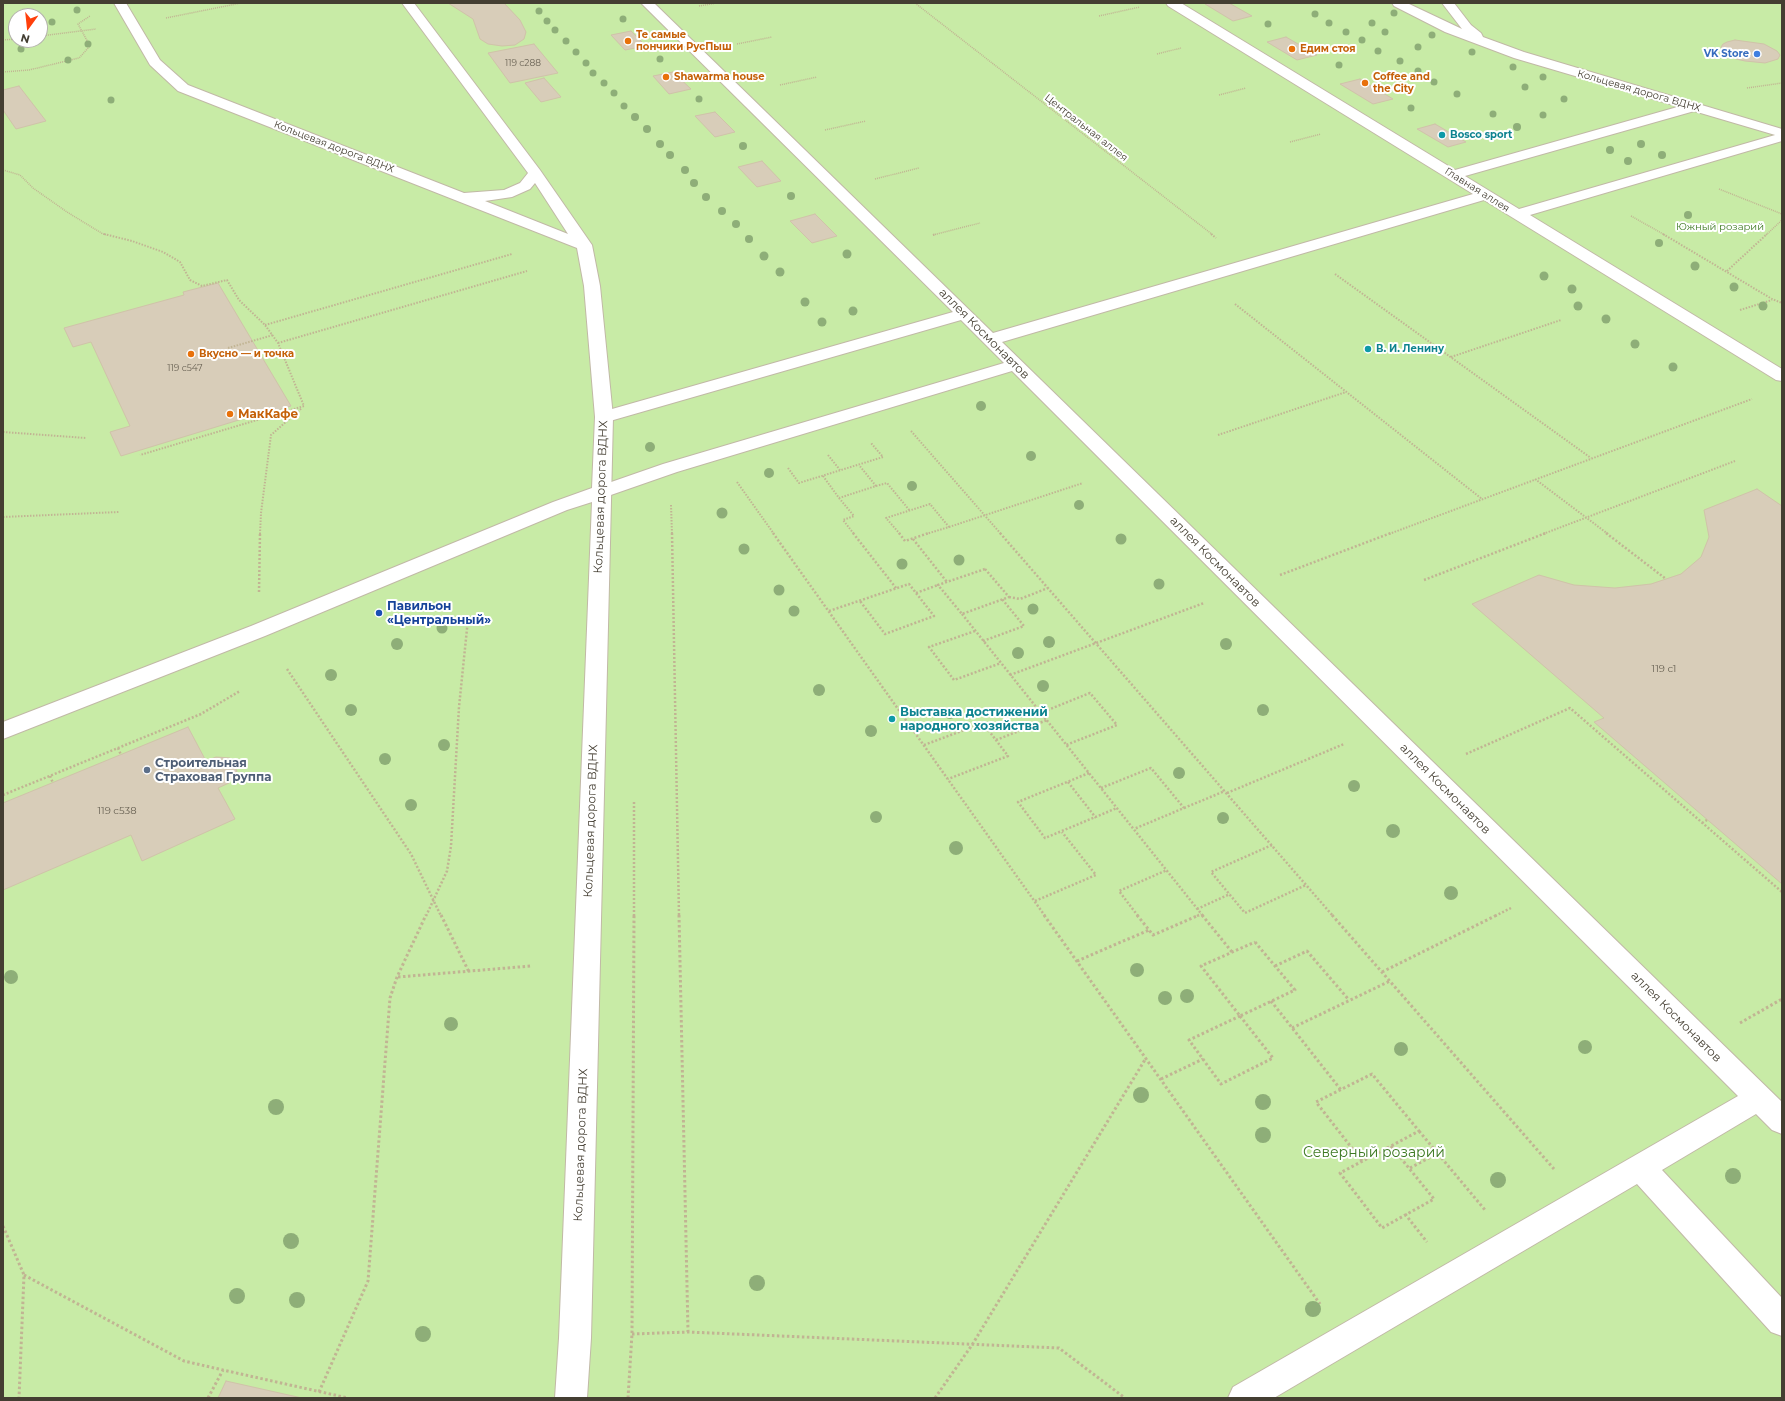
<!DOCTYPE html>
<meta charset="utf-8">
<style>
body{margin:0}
#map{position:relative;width:1785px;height:1401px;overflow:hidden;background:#f2eee1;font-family:Montserrat,sans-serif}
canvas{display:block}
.frame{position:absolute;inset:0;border:4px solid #443e32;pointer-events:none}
.north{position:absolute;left:8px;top:8px;width:40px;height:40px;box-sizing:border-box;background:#fff;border:1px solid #b4b2ad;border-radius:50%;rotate:195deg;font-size:11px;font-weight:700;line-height:16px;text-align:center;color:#443e32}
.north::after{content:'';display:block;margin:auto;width:14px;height:18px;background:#ff3f0b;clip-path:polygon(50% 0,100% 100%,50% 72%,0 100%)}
</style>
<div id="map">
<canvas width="1785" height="1401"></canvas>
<div class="frame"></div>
<div class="north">N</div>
</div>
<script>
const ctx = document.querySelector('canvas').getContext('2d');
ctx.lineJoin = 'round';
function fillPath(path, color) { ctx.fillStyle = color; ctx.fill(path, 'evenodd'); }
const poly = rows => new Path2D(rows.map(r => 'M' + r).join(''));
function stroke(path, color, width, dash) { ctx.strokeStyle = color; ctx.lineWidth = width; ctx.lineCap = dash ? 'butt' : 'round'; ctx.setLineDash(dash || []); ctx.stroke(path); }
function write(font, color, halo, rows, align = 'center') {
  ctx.font = font + ' Montserrat,sans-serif'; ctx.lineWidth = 4; ctx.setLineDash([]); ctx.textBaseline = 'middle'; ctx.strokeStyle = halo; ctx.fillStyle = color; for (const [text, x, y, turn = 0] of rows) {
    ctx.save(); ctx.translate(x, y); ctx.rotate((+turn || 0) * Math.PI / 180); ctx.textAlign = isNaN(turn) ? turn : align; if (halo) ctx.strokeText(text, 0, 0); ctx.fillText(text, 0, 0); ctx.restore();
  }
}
fillPath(poly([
 [3,3,1782,3,1782,1398,3,1398],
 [16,16,40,16,40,40,16,40]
]), '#c8eba6');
const building = poly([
 [448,3,504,3,520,20,526,32,524,39,515,45,502,46,488,44,480,39,473,19,448,3],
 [1209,3,1229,3,1252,16,1233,21,1205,4,1209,3],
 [631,31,646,46,625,50,611,35,631,31],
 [1286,37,1317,55,1297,60,1267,42,1286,37],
 [1735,40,1764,44,1777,51,1780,55,1778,59,1765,63,1745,61,1736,59,1728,55,1723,51,1721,47,1723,44,1727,42,1735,40],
 [534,44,558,73,510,83,488,53,534,44],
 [673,72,691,89,669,94,653,76,673,72],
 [544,78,561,97,541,102,525,83,544,78],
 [1360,79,1393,99,1373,104,1340,84,1360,79],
 [19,86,46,121,16,129,3,110,3,90,19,86],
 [715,112,735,132,715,137,695,116,715,112],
 [1435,124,1466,142,1448,147,1417,129,1435,124],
 [762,161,781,181,757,187,738,167,762,161],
 [815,214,837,236,812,243,790,221,815,214],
 [218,283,291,406,253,418,252,416,121,456,110,432,130,426,91,342,73,347,64,328,184,295,183,292,218,283],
 [1757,489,1782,506,1782,884,1594,722,1604,718,1472,604,1539,575,1574,585,1615,588,1651,584,1681,574,1701,557,1709,537,1704,510,1757,489],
 [188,727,206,761,216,757,230,758,237,771,229,783,218,788,235,819,142,861,131,835,3,890,3,803,188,727],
 [226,1381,302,1398,218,1398,226,1381]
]);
fillPath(building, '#d8cdb9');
stroke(building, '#d0c3a9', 1);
const lane = poly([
 [641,3,654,3,993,333,1473,194,1168,6,1166,3,1181,3,1455,170,1688,104,1698,104,1700,107,1698,110,1465,176,1519,209,1782,133,1782,141,1530,215,1782,369,1782,381,1776,380,1484,200,1002,342,1782,1102,1782,1134,1772,1130,1756,1114,1662,1170,1782,1298,1782,1336,1771,1332,1637,1184,1274,1398,1228,1398,1233,1387,1738,1096,1012,371,677,472,608,496,601,498,594,496,591,492,594,488,663,464,1004,363,961,320,610,421,604,422,598,421,595,417,598,413,953,312,641,3]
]);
const street = poly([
 [114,3,126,3,160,60,188,85,464,193,504,190,520,183,528,173,402,3,414,3,540,170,592,245,600,286,613,417,591,1338,587,1398,555,1398,559,1338,592,502,567,510,265,636,3,739,3,722,251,626,553,502,592,488,595,417,584,286,577,248,178,91,150,65,114,3],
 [535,183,568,234,485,201,512,197,530,189,535,183],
 [1392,3,1407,3,1462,29,1442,3,1454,3,1471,25,1481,33,1483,37,1524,52,1782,129,1782,137,1514,58,1445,32,1394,6,1392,3]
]);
stroke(lane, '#c1b9a6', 2);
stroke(street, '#c1b9a6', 2);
stroke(poly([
 [915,3,1213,235],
 [699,6,717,3],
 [1099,16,1140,7],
 [166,18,241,3],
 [40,36,96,29],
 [3,40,16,39],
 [737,44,772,37],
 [1157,54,1181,48],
 [3,72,29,70,79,58,90,46,78,24,90,16],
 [780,85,817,77],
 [1747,88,1782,83],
 [1219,95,1246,88],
 [825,130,866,121],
 [1290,142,1321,134],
 [3,170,20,175,33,188,67,212,103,234,108,235],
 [875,179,919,168],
 [1719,189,1782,214],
 [1631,216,1665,235],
 [933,235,980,223],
 [1766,235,1782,220]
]), '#c1b493', 1.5, [1, 1]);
stroke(poly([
 [104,234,132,241,163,252,180,262,190,280,202,286,227,280,239,300,265,325,278,343,304,406,140,455],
 [1211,234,1216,238],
 [1663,234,1772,299,1782,303],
 [933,235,936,234],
 [1727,271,1767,234],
 [1335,274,1591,458],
 [1235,304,1482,499],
 [1740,310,1772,300],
 [265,325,512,254],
 [278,343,527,271],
 [228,348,273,335],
 [1451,357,1561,320],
 [911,431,1001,534],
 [3,432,86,438],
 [1218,435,1346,392],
 [828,455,840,470],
 [788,468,799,483,883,457,871,443],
 [823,476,839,498,876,486,859,465],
 [1535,479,1608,534],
 [737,482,774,534],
 [876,486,887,483,910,511],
 [839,498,854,516,843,520,854,534],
 [671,505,672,534],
 [3,517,119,512],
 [949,527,1083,483],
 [260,534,261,513,271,435,302,408],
 [900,534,886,518,930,504,949,527,926,534],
 [1389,534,1752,399],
 [1543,534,1735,461]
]), '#c1b493', 2, [1.5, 1.5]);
stroke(poly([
 [672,533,679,916],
 [773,533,1045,916],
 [853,533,896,588],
 [899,533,905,541,929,533],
 [1000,533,1333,916],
 [1606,533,1666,579],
 [913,539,947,582],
 [985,569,1009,597,962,614,938,585,985,569],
 [1280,575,1391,533],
 [1424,580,1546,533],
 [259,592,260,533],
 [916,593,938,585],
 [1009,597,1020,599,1048,588],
 [829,611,909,584,934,616,885,634,860,601],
 [962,614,1203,916],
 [975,631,929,647,954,680,1001,663],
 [983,641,1024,626,1002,599],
 [287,669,411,854,441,916],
 [1010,675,1204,603],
 [1040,713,1090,693,1117,725,1066,745],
 [996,740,1047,720],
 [924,745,983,723,1008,756,948,779],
 [118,748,121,755],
 [1466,754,1570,708,1782,892],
 [1089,773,1018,802,1045,838,1117,808],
 [50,776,53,783],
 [1068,782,1096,818],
 [1101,788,1151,768,1184,808,1134,829],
 [1227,793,1344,744],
 [3,795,201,714,240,691],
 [1184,808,1225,791],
 [1702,823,1707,820],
 [1272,845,1211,872,1245,913,1306,885],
 [1035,901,1096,875,1062,832],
 [1197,909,1230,894],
 [426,916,447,871,451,846,459,707,468,619],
 [634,916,634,802],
 [1138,916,1119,891,1167,870],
 [1197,916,1201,914],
 [1495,916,1511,908]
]), '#c1b493', 2.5, [2, 2]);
stroke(poly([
 [441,915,469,972],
 [679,915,688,1332],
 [1044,915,1320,1304],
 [1137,915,1153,935,1199,915],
 [1202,915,1232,952],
 [1332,915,1554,1169],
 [1255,942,1295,990,1240,1016,1201,966,1255,942],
 [1077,961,1149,930],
 [1275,966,1307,951,1349,1000],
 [1382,972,1497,915],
 [398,977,531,966],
 [1271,1001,1341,1090],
 [1240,1016,1273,1058,1221,1084,1189,1040,1240,1016],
 [1740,1023,1782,999],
 [1292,1028,1390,981],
 [1161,1079,1203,1059],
 [1419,1131,1485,1210],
 [1391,1146,1434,1199,1382,1228,1340,1173,1391,1146],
 [1362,1161,1316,1102,1372,1074,1419,1131,1391,1146],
 [1410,1168,1438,1153],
 [1405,1214,1427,1242],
 [3,1226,24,1275,19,1398],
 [24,1275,184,1361,223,1370],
 [632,1334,688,1332,1059,1348,1125,1398],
 [319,1392,368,1281,390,998,397,977,426,915],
 [208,1398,223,1370,348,1398],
 [628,1398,632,1334,634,915],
 [935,1398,972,1345,1146,1058]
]), '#c1b493', 3, [2.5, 2.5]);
fillPath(lane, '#fff');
fillPath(street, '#fff');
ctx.fillStyle = '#8eae78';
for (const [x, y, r] of [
 [77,10,3.5],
 [539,11,3.5],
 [1394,13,3.5],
 [1315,14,3.5],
 [623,19,3.5],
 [547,21,3.5],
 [52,22,3.5],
 [1329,23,3.5],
 [1372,23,3.5],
 [1268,24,3.5],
 [555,30,3.5],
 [1346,32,3.5],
 [1385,32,3.5],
 [1432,35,3.5],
 [1362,40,3.5],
 [566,41,3.5],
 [88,44,3.5],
 [1418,47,3.5],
 [21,49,3.5],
 [1378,51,3.5],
 [576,52,3.5],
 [1472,52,3.5],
 [660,59,3.5],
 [68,60,3.5],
 [1400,61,3.5],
 [586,63,3.5],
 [1339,65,3.5],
 [1513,67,3.5],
 [1418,71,3.5],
 [593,73,3.5],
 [1543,77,3.5],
 [1434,82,3.5],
 [604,83,3.5],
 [1525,87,3.5],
 [614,93,3.5],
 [1457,94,3.5],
 [699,99,3.5],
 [1564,99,3.5],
 [111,100,3.5],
 [624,106,3.5],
 [1411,108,3.5],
 [1493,114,3.5],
 [1543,115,3.5],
 [635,117,4],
 [1517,127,4],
 [647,129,4],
 [1494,134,4],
 [660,144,4],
 [1641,144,4],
 [743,146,4],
 [1610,150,4],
 [670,155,4],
 [1662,155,4],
 [1628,161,4],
 [685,170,4],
 [694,183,4],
 [791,196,4],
 [706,197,4],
 [722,211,4],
 [1688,215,4],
 [736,224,4],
 [749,239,4],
 [1659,243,4],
 [847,254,4.5],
 [764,256,4.5],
 [1695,266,4.5],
 [780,272,4.5],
 [1544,276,4.5],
 [1734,287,4.5],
 [1572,289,4.5],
 [805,302,4.5],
 [1578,306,4.5],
 [1763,306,4.5],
 [853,311,4.5],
 [1606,319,4.5],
 [822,322,4.5],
 [1635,344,4.5],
 [1673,367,4.5],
 [981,406,5],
 [650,447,5],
 [1031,456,5],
 [769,473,5],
 [912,486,5],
 [1079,505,5],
 [722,513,5.5],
 [1121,539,5.5],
 [744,549,5.5],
 [959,560,5.5],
 [902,564,5.5],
 [1159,584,5.5],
 [779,590,5.5],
 [1033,609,5.5],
 [794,611,5.5],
 [442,628,5.5],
 [1049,642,6],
 [397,644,6],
 [1226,644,6],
 [1018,653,6],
 [331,675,6],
 [1043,686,6],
 [819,690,6],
 [351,710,6],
 [1263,710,6],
 [950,713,6],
 [871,731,6],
 [444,745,6],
 [385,759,6],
 [1179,773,6],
 [1354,786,6],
 [411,805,6],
 [876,817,6],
 [1223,818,6],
 [1393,831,7],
 [956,848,7],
 [1451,893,7],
 [1137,970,7],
 [11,977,7],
 [1187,996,7],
 [1165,998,7],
 [451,1024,7],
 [1585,1047,7],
 [1401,1049,7],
 [1141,1095,8],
 [1263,1102,8],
 [276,1107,8],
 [1263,1135,8],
 [1733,1176,8],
 [1498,1180,8],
 [291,1241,8],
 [757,1283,8],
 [237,1296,8],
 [297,1300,8],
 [1313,1309,8],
 [423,1334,8]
]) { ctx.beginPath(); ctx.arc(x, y, r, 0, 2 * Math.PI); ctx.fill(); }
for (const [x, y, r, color] of [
 [628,41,4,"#e8710a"],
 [1292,49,4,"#e8710a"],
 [1757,54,4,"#3f7fe0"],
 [666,77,4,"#e8710a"],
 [1365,83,4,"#e8710a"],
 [1442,135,4,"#0f9aa8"],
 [1368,349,4,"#0f9aa8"],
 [191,354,4,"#e8710a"],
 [230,414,4,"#e8710a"],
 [379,613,4,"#1a4fb4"],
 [892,719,4,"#0f9aa8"],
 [147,770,4,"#5c6f8a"]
]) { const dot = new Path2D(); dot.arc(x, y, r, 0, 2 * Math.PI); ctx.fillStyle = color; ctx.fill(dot); stroke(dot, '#fff', 1.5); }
write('9px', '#696254', null, [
 ["119 с288",523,63],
 ["119 с547",185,368]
]);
write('bold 10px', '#c56008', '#fff', [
 ["Те самые",636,35],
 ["пончики РусПыш",636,47],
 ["Едим стоя",1300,49],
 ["Shawarma house",674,77],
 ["Coffee and",1373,77],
 ["the City",1373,89],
 ["Вкусно — и точка",199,354]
], 'left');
write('bold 10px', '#366cbe', '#fff', [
 ["VK Store",1749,54]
], 'right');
write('10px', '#443e32', '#fff', [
 ["Кольцевая дорога ВДНХ",1639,91,16],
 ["Центральная аллея",1086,128,38],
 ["Кольцевая дорога ВДНХ",334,147,21],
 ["Главная аллея",1477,190,32]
]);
write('bold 10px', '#0d838f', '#fff', [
 ["Bosco sport",1450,135],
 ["В. И. Ленину",1376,349]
], 'left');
write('10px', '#3d7922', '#fff', [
 ["Южный розарий",1720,227]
]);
write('10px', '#696254', null, [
 ["119 с1",1664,669],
 ["119 с538",117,811]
]);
write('12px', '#443e32', '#fff', [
 ["аллея Космонавтов",984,334,45],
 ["Кольцевая дорога ВДНХ",601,497,-88],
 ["аллея Космонавтов",1215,562,45],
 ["аллея Космонавтов",1445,789,45],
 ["Кольцевая дорога ВДНХ",591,821,-88],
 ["аллея Космонавтов",1676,1017,45],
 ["Кольцевая дорога ВДНХ",581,1145,-88]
]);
write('bold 12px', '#c56008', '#fff', [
 ["МакКафе",238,414]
], 'left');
write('bold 12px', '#164399', '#fff', [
 ["Павильон",387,606],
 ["«Центральный»",387,620]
], 'left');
write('bold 12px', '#0d838f', '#fff', [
 ["Выставка достижений",900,712],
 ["народного хозяйства",900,726]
], 'left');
write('bold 12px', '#4e5e75', '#fff', [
 ["Строительная",155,763],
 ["Страховая Группа",155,777]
], 'left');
write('14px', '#3d7922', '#fff', [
 ["Северный розарий",1374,1153]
]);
</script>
